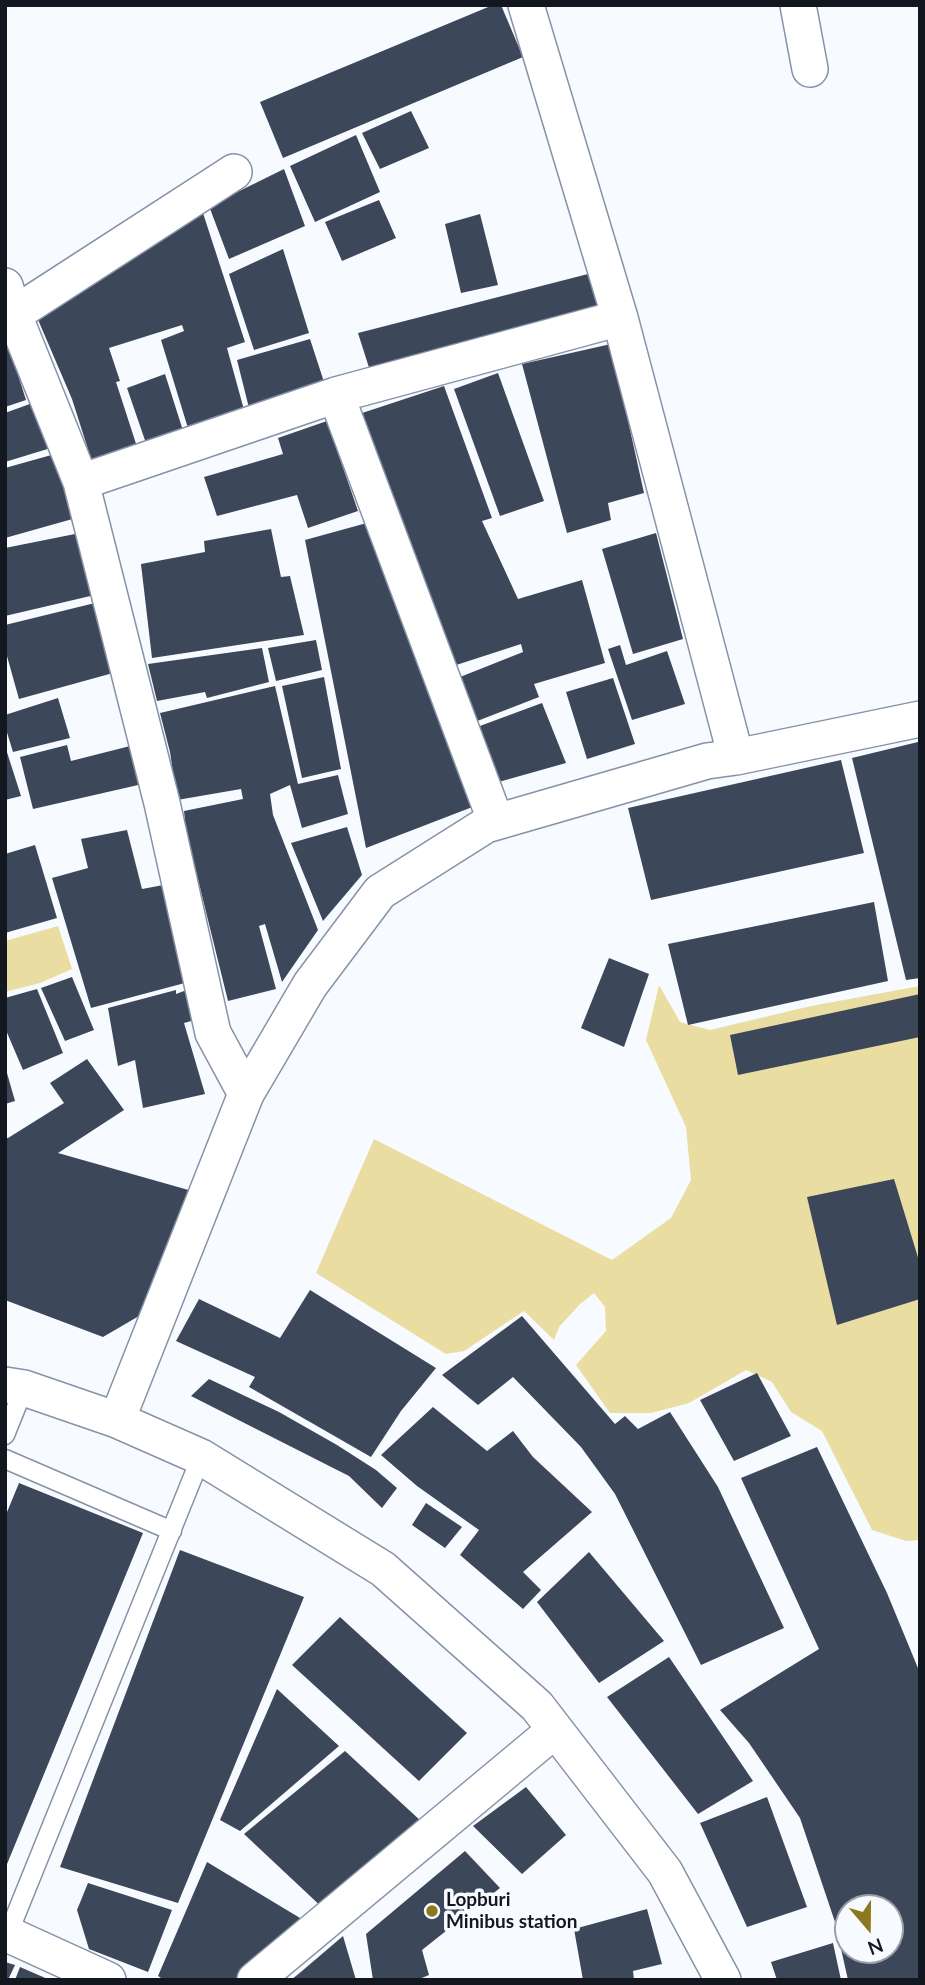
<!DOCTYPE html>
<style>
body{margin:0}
#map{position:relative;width:925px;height:1985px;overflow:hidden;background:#f7faff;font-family:Lato,sans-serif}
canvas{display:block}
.frame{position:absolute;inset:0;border:7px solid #13171f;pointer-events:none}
.north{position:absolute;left:834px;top:1894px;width:70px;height:70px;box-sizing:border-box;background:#f7faff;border:2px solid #9c9fa5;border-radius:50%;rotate:160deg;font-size:19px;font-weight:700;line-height:28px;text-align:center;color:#13171f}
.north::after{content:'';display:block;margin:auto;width:24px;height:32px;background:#8b791e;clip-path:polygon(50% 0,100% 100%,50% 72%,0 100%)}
</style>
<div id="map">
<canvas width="925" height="1985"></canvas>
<div class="frame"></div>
<div class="north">N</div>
</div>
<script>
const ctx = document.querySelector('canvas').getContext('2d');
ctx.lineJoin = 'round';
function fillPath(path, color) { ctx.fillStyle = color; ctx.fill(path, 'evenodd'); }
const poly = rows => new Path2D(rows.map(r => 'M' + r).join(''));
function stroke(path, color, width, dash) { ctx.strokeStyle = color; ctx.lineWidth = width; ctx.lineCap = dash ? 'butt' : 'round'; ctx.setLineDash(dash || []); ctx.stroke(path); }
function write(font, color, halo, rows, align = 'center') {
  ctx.font = font + ' Lato,sans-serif'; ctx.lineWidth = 7; ctx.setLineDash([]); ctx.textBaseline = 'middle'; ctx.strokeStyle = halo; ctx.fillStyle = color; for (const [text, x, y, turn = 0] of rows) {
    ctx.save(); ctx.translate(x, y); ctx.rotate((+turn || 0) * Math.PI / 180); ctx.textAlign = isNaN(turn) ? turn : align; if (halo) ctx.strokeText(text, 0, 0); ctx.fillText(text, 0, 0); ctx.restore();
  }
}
fillPath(poly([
 [58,926,72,969,40,983,5,992,5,941],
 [659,985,680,1022,710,1030,811,1006,920,986,920,1540,906,1541,872,1530,822,1431,791,1412,772,1382,746,1370,689,1403,651,1413,610,1413,576,1365,606,1331,605,1307,594,1293,580,1304,559,1327,554,1340,524,1311,464,1351,446,1354,316,1273,374,1139,612,1260,671,1218,691,1180,686,1127,646,1040]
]), '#eadda1');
fillPath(poly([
 [493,5,501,5,523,57,283,158,260,102],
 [411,111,429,148,380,169,362,133],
 [356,135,380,192,315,222,290,166],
 [284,169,305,226,229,259,209,206],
 [379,200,396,238,342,261,325,222],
 [201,207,245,342,227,348,246,417,191,438,161,340,184,331,182,325,109,348,120,381,116,382,139,453,94,468,72,399,36,315],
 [480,214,498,285,461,293,445,224],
 [283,249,309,333,254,350,229,274],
 [588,274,602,312,372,377,358,333],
 [5,334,26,400,5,407],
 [310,339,325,385,249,408,237,360],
 [611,344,644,493,608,503,611,520,567,533,522,364],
 [498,373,544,501,500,516,454,389],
 [165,374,185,437,148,449,127,388],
 [444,386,492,518,482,521,518,599,582,580,605,663,534,684,539,697,467,725,450,681,523,652,521,644,447,668,350,417],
 [38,401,54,447,5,462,5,413],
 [327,421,358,511,308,528,297,495,217,516,204,477,283,454,278,438],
 [55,454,76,518,5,538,5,468],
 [374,521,475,806,366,848,305,540],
 [271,529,281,577,290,576,304,635,152,658,141,564,205,552,204,541],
 [85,532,99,594,5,616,5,548],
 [656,533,683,639,633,654,602,549],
 [95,603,113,673,19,699,5,649,5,625],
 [316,640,322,670,276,681,268,648],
 [620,645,626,665,667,651,685,704,632,720,608,649],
 [262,648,269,682,207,698,205,692,157,701,148,664],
 [324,677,341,769,302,778,282,686],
 [613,678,635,744,587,759,566,692],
 [275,686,298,784,338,775,348,814,302,828,290,785,270,794,273,815,318,930,282,982,265,924,259,926,276,989,228,1001,186,831,184,811,243,799,241,789,177,800,170,752,160,713],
 [58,698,70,738,13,752,5,726,5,715],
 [542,703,566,763,488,785,469,730],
 [918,742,920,752,920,978,906,980,852,758],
 [138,744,147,783,33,809,20,757,67,745,71,761],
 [5,746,21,796,5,800],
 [841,760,864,853,651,900,628,808],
 [347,827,362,875,323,921,291,843],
 [127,830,142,889,174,883,196,980,91,1008,52,878,88,868,81,839],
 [35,845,57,918,5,933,5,854],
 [874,902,888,981,688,1025,668,944],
 [609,958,649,974,624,1047,581,1028],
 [72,977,94,1030,65,1041,41,988],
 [192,988,202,1018,184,1023,205,1094,143,1108,135,1060,118,1066,108,1008,176,990,176,994],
 [37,989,63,1053,23,1070,5,1028,5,998],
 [920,994,920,1037,738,1075,730,1035],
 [87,1059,124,1110,58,1153,192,1191,139,1316,103,1337,5,1300,5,1138,8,1138,64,1103,50,1083],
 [5,1066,15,1101,5,1104],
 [894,1179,920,1264,920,1299,837,1325,807,1197],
 [310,1290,436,1368,401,1411,371,1457,249,1387,255,1377,176,1341,199,1299,280,1338],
 [522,1316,615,1424,625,1416,638,1429,670,1412,718,1487,784,1628,701,1665,615,1494,581,1447,513,1377,478,1405,442,1375],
 [757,1373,791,1436,734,1461,700,1400],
 [209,1379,279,1412,337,1445,376,1470,397,1488,382,1508,349,1476,191,1396],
 [433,1407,487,1451,513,1431,533,1457,592,1512,523,1572,541,1590,523,1609,460,1555,479,1530,417,1486,381,1455],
 [817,1447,887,1593,920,1673,920,1980,848,1980,835,1922,800,1818,749,1743,720,1710,819,1649,741,1478],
 [848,1908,890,1908,890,1950,848,1950],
 [19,1483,143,1533,5,1869,5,1517],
 [426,1503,462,1527,445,1548,412,1525],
 [180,1550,304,1597,178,1903,60,1867],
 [589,1552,664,1641,599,1683,537,1602],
 [340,1617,467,1733,419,1781,292,1665],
 [669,1657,753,1781,698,1814,607,1697],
 [277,1689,339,1746,240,1831,220,1820],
 [345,1751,422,1822,326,1911,244,1834],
 [526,1787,566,1835,522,1874,473,1826],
 [767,1797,807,1907,747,1927,700,1823],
 [465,1851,500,1888,422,1950,429,1975,417,1980,373,1980,366,1934],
 [207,1862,305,1921,236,1980,164,1980,158,1976],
 [88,1883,172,1910,148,1972,89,1949,77,1910],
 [647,1909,662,1964,633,1971,634,1980,583,1980,574,1929],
 [343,1936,356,1980,291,1980,302,1971],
 [833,1943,841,1980,777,1980,771,1962],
 [5,1962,15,1965,8,1980,5,1980],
 [20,1967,50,1980,15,1980]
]), '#3d475a');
const service = poly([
 [5,1435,24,1388],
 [5,1459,172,1531],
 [8,1934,201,1457]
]);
const minor = poly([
 [526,5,620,318,736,757],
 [798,5,810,69],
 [5,286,14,315,81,482,162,803,213,1033,246,1094],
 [5,320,234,172],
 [336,395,496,822],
 [81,482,336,395,620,318],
 [5,1385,24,1388,117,1420,201,1457,383,1569,537,1706,665,1872,723,1980],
 [117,1420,246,1094,310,985,380,892,486,825,707,761,736,757,920,719],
 [5,1933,108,1980],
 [255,1980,555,1730]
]);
stroke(service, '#8692a7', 21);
stroke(minor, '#8692a7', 38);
stroke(service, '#fff', 18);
stroke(minor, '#fff', 35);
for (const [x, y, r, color] of [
 [432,1911,7,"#8b791e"]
]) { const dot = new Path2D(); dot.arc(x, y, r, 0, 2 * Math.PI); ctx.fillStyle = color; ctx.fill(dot); stroke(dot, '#f7faff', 2.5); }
write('bold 19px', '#13171f', '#f7faff', [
 ["Lopburi",446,1900],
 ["Minibus station",446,1922]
], 'left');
</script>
